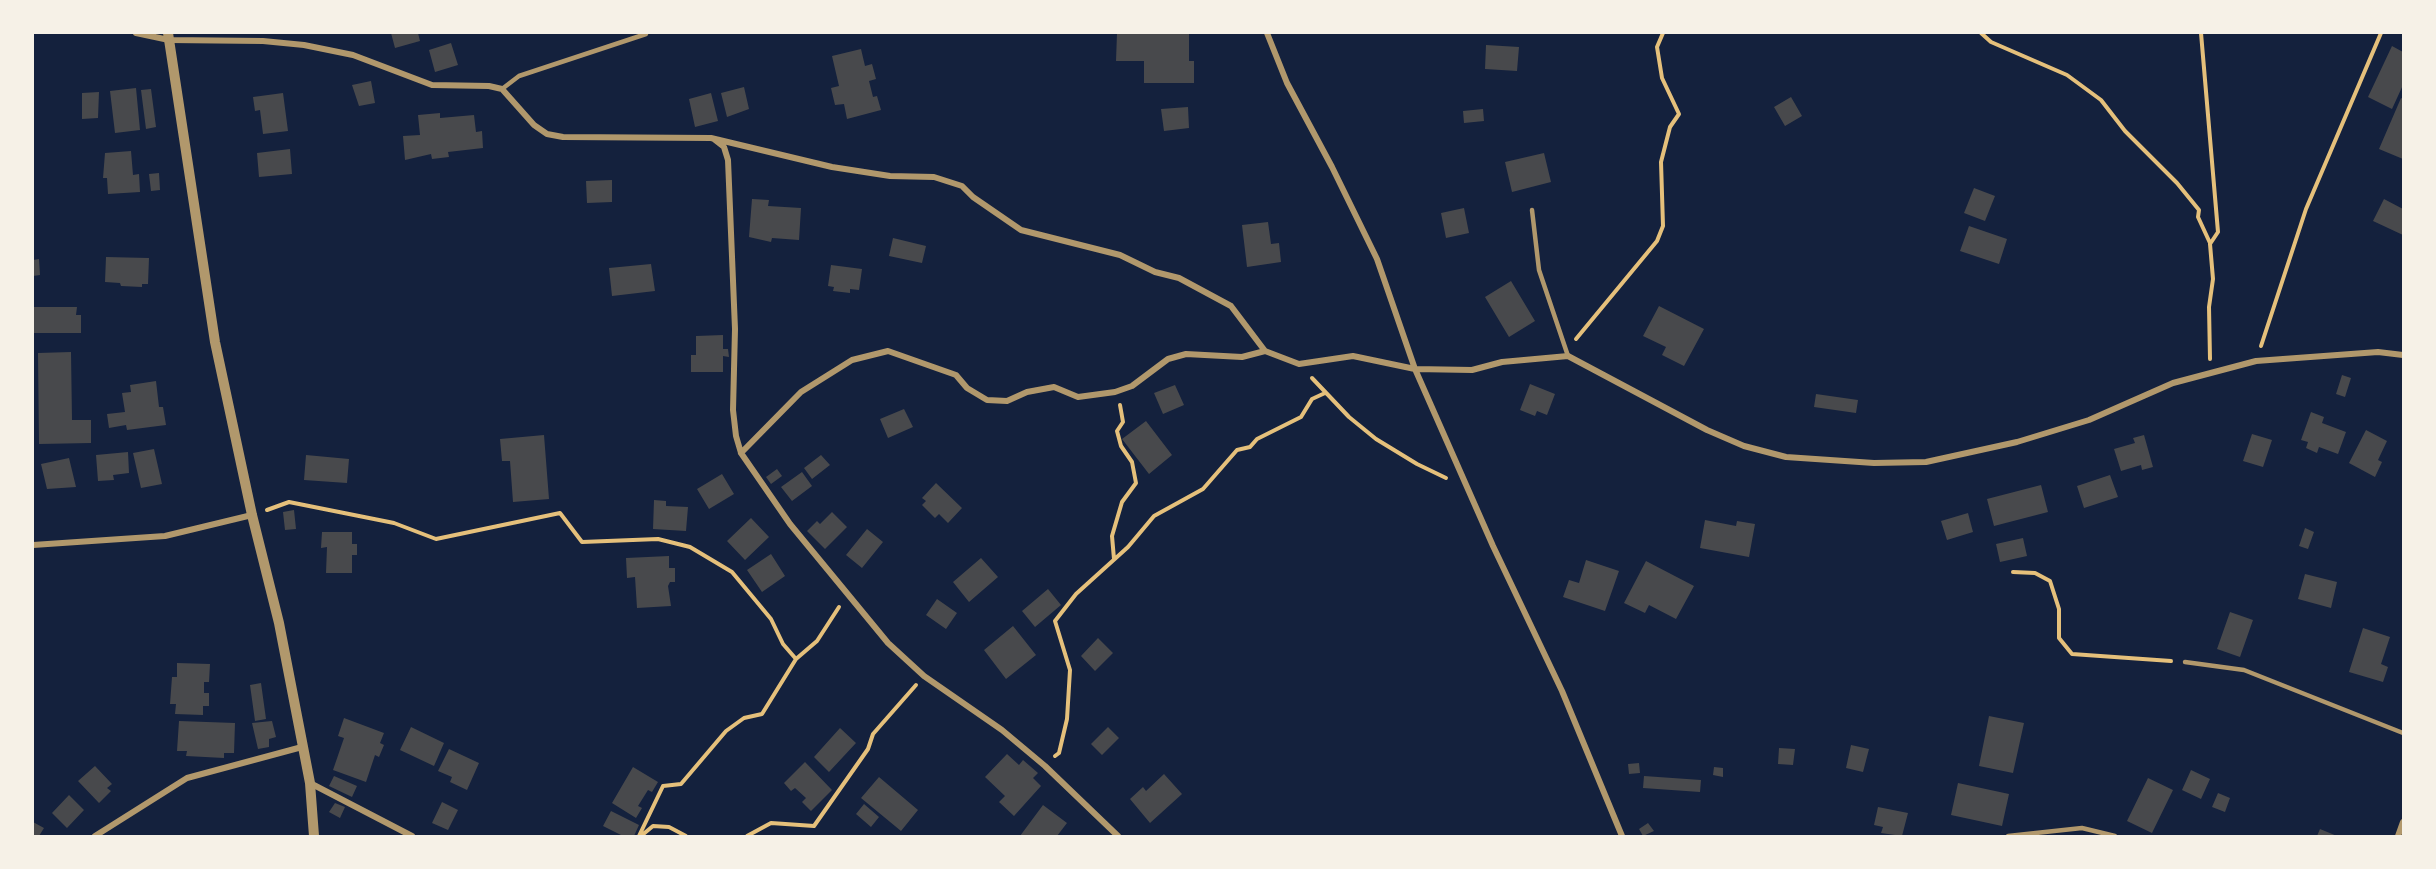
<!DOCTYPE html>
<style>
body{margin:0}
#map{position:relative;width:2436px;height:869px;overflow:hidden;background:#14213d;font-family:"Exo 2",sans-serif}
canvas{display:block}
.frame{position:absolute;inset:0;border:34px solid #f6f1e7;pointer-events:none}
</style>
<div id="map">
<canvas width="2436" height="869"></canvas>
<div class="frame"></div>
</div>
<script>
const ctx = document.querySelector('canvas').getContext('2d');
ctx.lineJoin = 'round';
function fillPath(path, color) { ctx.fillStyle = color; ctx.fill(path, 'evenodd'); }
const poly = rows => new Path2D(rows.map(r => 'M' + r).join(''));
function stroke(path, color, width, dash) { ctx.strokeStyle = color; ctx.lineWidth = width; ctx.lineCap = dash ? 'butt' : 'round'; ctx.setLineDash(dash || []); ctx.stroke(path); }
fillPath(poly([
 [391,33,418,33,420,41,395,48],
 [1117,33,1189,33,1189,61,1194,61,1194,83,1144,83,1144,61,1116,61],
 [451,43,458,65,435,72,429,50],
 [1486,45,1519,47,1517,71,1485,69],
 [2392,46,2403,52,2403,85,2392,109,2368,97],
 [861,49,865,66,872,64,876,79,869,81,873,97,877,96,881,110,847,119,844,104,835,105,831,88,839,86,832,56],
 [371,81,375,103,359,106,352,85],
 [744,87,749,109,727,117,721,93],
 [136,88,140,130,115,133,110,91],
 [151,89,156,127,146,129,141,90],
 [99,92,98,118,82,119,82,93],
 [283,93,288,131,263,134,260,110,255,111,253,97],
 [711,93,718,121,695,127,689,99],
 [1791,97,1802,116,1785,126,1774,107],
 [2401,98,2403,99,2403,159,2379,149],
 [1188,107,1189,128,1164,131,1161,109],
 [1483,109,1484,121,1464,123,1463,111],
 [440,113,440,118,474,115,476,132,482,131,483,148,448,152,449,157,432,159,431,154,405,160,403,136,420,135,418,115],
 [290,149,292,174,259,177,257,153],
 [131,151,133,175,139,174,140,192,108,194,107,178,103,178,105,153],
 [1544,153,1551,182,1512,192,1505,162],
 [159,173,160,190,151,191,149,174],
 [612,180,612,202,587,203,586,181],
 [1974,188,1995,196,1985,221,1964,213],
 [752,199,769,200,768,206,801,208,799,240,772,238,771,242,749,237],
 [2384,199,2403,209,2403,235,2373,221],
 [1464,208,1469,233,1446,238,1441,213],
 [1268,222,1271,244,1279,243,1281,262,1247,267,1242,225],
 [1969,226,2007,239,1999,264,1960,251],
 [893,238,926,246,922,263,889,256],
 [106,257,149,258,148,284,142,284,142,287,121,286,120,283,105,282],
 [39,259,40,275,33,276,33,260],
 [651,264,655,291,612,296,609,268],
 [831,265,862,269,859,290,850,289,850,293,833,291,834,287,828,286],
 [1511,281,1535,321,1509,337,1485,297],
 [1659,306,1704,329,1684,366,1662,355,1666,347,1643,336],
 [33,307,77,307,76,315,81,315,81,333,33,333],
 [723,335,723,349,728,349,729,357,723,356,723,372,691,372,691,355,696,355,696,336],
 [71,352,72,420,91,420,91,443,39,444,38,353],
 [2342,375,2351,378,2345,397,2336,394],
 [156,381,159,407,163,407,166,425,127,430,126,425,109,428,107,414,125,412,122,393,131,392,130,385],
 [1530,384,1555,394,1547,415,1537,411,1535,416,1520,410],
 [1175,385,1184,405,1163,414,1154,393],
 [1816,394,1858,400,1856,413,1814,407],
 [904,409,913,427,888,438,880,419],
 [2311,412,2324,417,2322,423,2346,432,2338,454,2319,447,2317,453,2306,448,2308,442,2301,440],
 [1146,421,1172,455,1149,474,1122,439],
 [2366,430,2387,441,2378,460,2382,462,2375,477,2349,463],
 [2252,434,2272,440,2263,467,2243,461],
 [544,435,549,499,513,502,510,461,502,461,500,439],
 [2144,435,2153,467,2142,470,2141,465,2121,471,2114,449,2135,443,2133,438],
 [154,449,162,484,141,488,133,453],
 [128,452,129,473,113,475,114,480,98,481,96,455],
 [306,455,349,459,347,483,304,480],
 [821,455,830,465,812,479,804,468],
 [69,458,76,487,47,489,41,464],
 [777,469,782,476,771,484,766,477],
 [802,472,812,486,792,501,781,487],
 [722,474,734,494,709,509,697,489],
 [2110,475,2118,497,2084,508,2077,486],
 [936,483,962,508,948,523,939,514,935,518,922,505,926,501,922,498],
 [2041,485,2048,512,1994,526,1987,499],
 [654,500,666,501,666,506,688,507,686,531,653,529],
 [294,510,296,529,285,530,283,512],
 [832,512,847,527,825,549,807,531,817,521,820,524],
 [1968,513,1973,532,1947,540,1941,521],
 [751,518,769,537,745,560,727,541],
 [1705,520,1736,526,1737,521,1755,524,1749,557,1700,548],
 [2305,528,2314,532,2308,549,2299,546],
 [867,529,883,542,862,568,846,555],
 [322,532,352,532,352,544,357,544,357,555,352,555,352,573,326,573,327,547,321,548],
 [2023,538,2027,556,2000,562,1996,544],
 [771,554,785,576,762,592,747,570],
 [669,556,669,568,675,568,675,582,670,582,668,586,671,606,637,608,635,577,627,578,626,558],
 [981,558,998,577,969,602,953,582],
 [1586,560,1619,571,1605,611,1563,597,1569,580,1579,583],
 [1646,561,1694,586,1676,619,1649,605,1645,613,1624,603],
 [2305,574,2337,582,2331,608,2298,599],
 [1048,589,1061,605,1035,627,1022,611],
 [937,599,957,613,946,629,926,615],
 [2230,612,2253,620,2240,657,2217,649],
 [1013,626,1036,655,1006,679,984,650],
 [2363,628,2390,637,2381,664,2388,667,2383,682,2349,672],
 [1098,638,1113,653,1095,671,1081,656],
 [177,663,210,664,209,682,204,682,204,693,209,693,209,706,203,706,203,715,175,714,176,704,170,704,172,677,177,677],
 [261,683,266,719,255,721,250,685],
 [1989,716,2024,723,2013,773,1979,766],
 [344,718,384,733,380,743,384,745,379,757,375,755,366,782,333,770,344,738,338,736],
 [179,721,235,723,234,753,224,753,224,758,186,756,187,751,177,751],
 [272,721,276,737,269,739,269,747,258,749,252,723],
 [411,727,444,743,434,766,400,750],
 [1108,727,1119,738,1102,755,1091,744],
 [840,728,856,743,829,772,814,757],
 [1851,745,1869,749,1863,772,1846,768],
 [1779,748,1795,749,1793,765,1778,764],
 [449,749,479,763,467,790,450,782,452,777,438,771],
 [1007,754,1019,765,1023,760,1038,773,1033,778,1041,786,1014,816,999,802,1005,796,985,777],
 [805,762,832,790,811,811,802,802,806,798,795,788,791,791,784,783],
 [1639,763,1640,773,1629,774,1628,764],
 [95,766,112,784,107,788,111,791,99,803,78,781],
 [633,767,658,782,652,792,648,790,638,806,642,808,636,818,612,803],
 [1714,767,1723,768,1723,777,1713,775],
 [2191,770,2210,779,2201,799,2182,790],
 [1164,774,1182,794,1150,823,1130,799,1143,787,1146,791],
 [334,776,357,786,352,797,329,786],
 [1644,776,1701,780,1700,792,1643,788],
 [879,777,918,810,901,831,861,798],
 [2148,778,2173,790,2152,833,2127,821],
 [1958,783,2009,794,2002,826,1951,815],
 [2218,793,2230,798,2225,812,2212,807],
 [69,795,84,810,67,828,52,813],
 [442,802,458,810,448,830,432,823],
 [335,803,345,807,340,818,329,812],
 [864,804,879,817,871,827,856,814],
 [1043,805,1067,823,1057,836,1020,836],
 [1878,807,1908,813,1902,836,1881,833,1883,827,1874,825],
 [611,811,639,825,634,836,623,836,603,826],
 [33,822,44,828,39,836,33,836],
 [1648,823,1654,831,1643,836,1639,829],
 [2320,829,2337,836,2317,836]
]), '#48494c');
stroke(poly([
 [1981,33,1991,42,2067,75,2101,100,2125,131,2177,183,2199,210,2198,217,2210,243],
 [2201,33,2218,232,2210,244,2213,279,2209,307,2210,359],
 [1576,339,1657,241,1663,226,1661,162,1670,127,1679,114,1662,78,1657,47,1663,33],
 [2261,346,2306,209,2381,33],
 [1312,378,1349,417,1376,439,1417,464,1446,478],
 [267,510,289,502,394,523,436,539,560,513,582,542,658,539,690,547,732,572,771,619,783,644,796,659],
 [1114,559,1112,536,1122,502,1136,483,1132,462,1121,446,1117,431,1123,422,1120,405],
 [2013,572,2035,573,2050,581,2059,609,2059,638,2072,654,2171,661],
 [1055,756,1059,753,1067,719,1070,670,1055,621,1076,594,1128,547,1154,516,1203,489,1237,450,1250,447,1257,439,1301,417,1312,399,1325,393],
 [639,836,663,786,681,784,726,731,744,718,762,714,796,659,817,641,839,607],
 [641,836,653,826,669,827,686,836],
 [747,836,771,823,814,826,868,749,873,734,916,685]
]), '#e5c07b', 4);
stroke(poly([
 [502,89,519,76,646,34],
 [1532,210,1539,270,1568,356],
 [2185,662,2244,670,2403,733],
 [2008,836,2082,828,2115,836]
]), '#b1986c', 4.5);
stroke(poly([
 [136,33,169,40,263,41,304,45,353,55,432,85,489,86,502,89,534,125,547,134,563,137,711,138,832,167,890,176,934,177,962,186,973,197,1021,230,1120,255,1155,272,1179,278,1231,306,1265,351,1299,364,1353,356,1415,369,1472,370,1502,362,1568,356,1707,430,1744,446,1786,457,1874,463,1926,462,2017,442,2089,420,2173,383,2256,361,2378,352,2403,355],
 [1267,33,1287,83,1332,167,1377,259,1415,369,1493,546,1562,691,1622,836],
 [715,140,724,147,728,160,735,329,733,410,736,436,741,453,790,524,888,643,924,676,1002,730,1045,766,1118,836],
 [741,453,801,392,852,360,888,351,956,375,967,388,987,400,1007,401,1027,392,1054,387,1078,397,1115,392,1132,386,1168,359,1186,354,1242,357,1265,351],
 [33,545,165,536,252,515],
 [310,783,412,836],
 [95,836,187,778,302,747],
 [2398,836,2403,822]
]), '#b1986c', 6);
stroke(poly([
 [168,33,215,342,252,515,279,623,310,783,314,836]
]), '#b1986c', 10);
</script>
